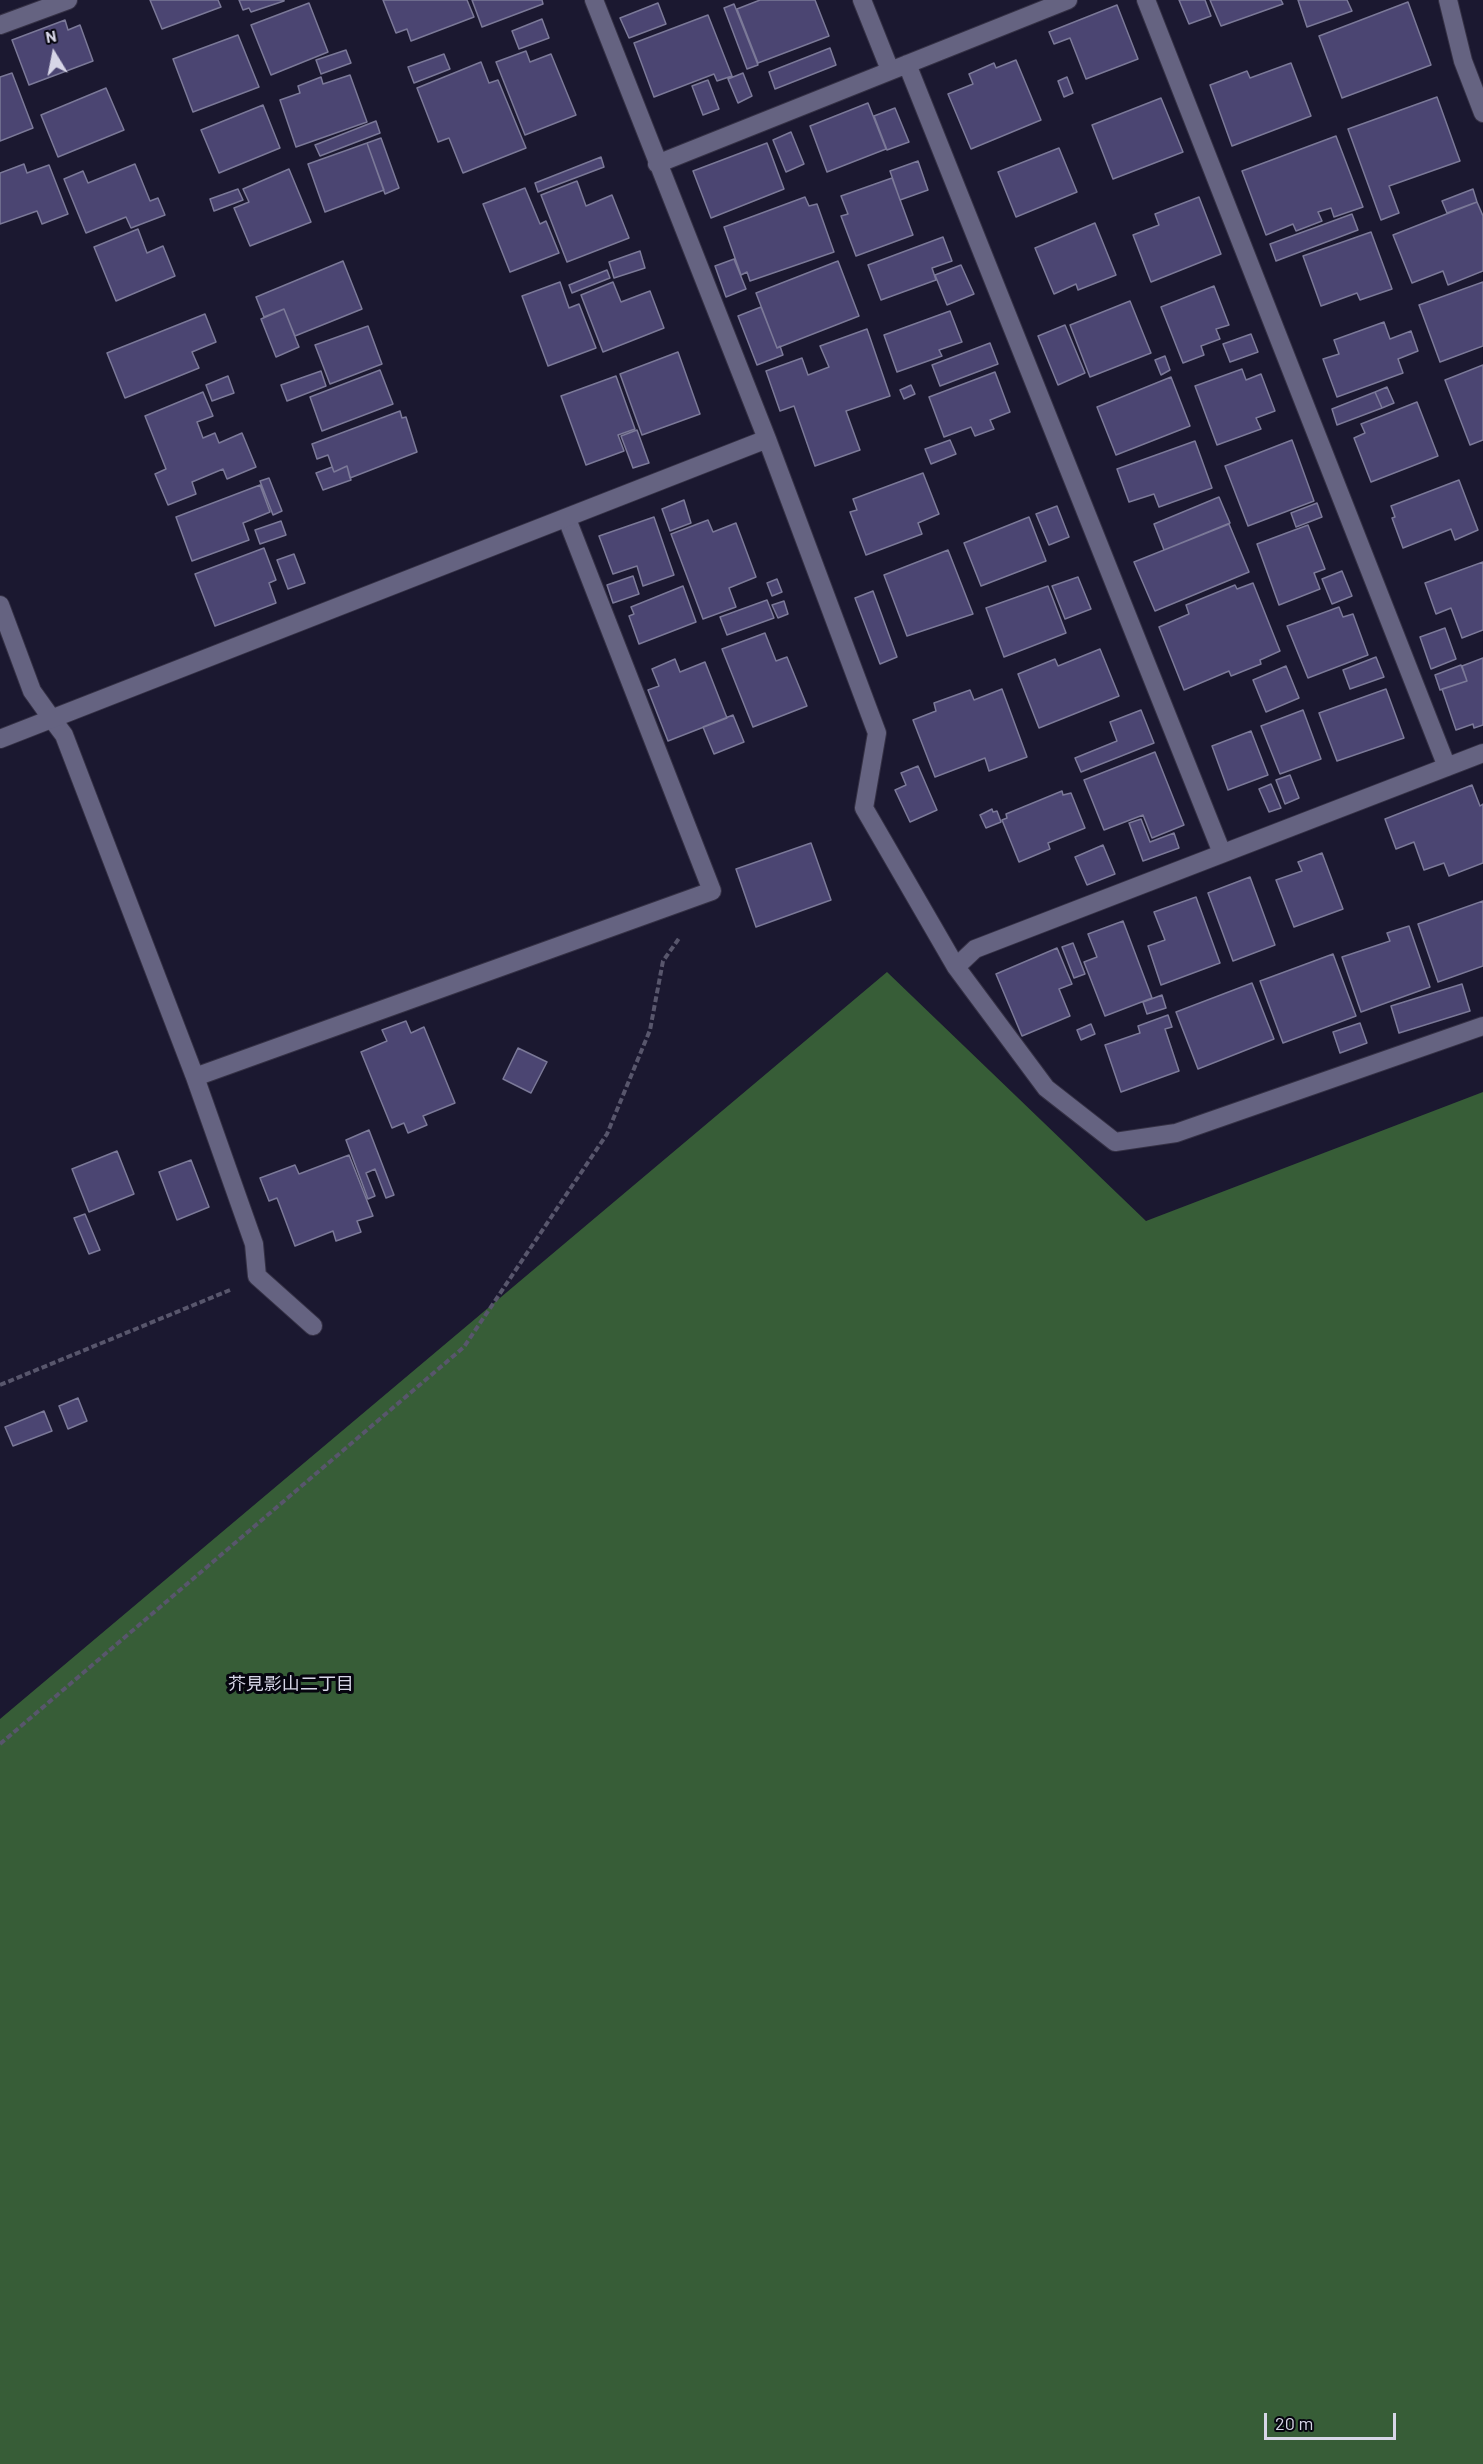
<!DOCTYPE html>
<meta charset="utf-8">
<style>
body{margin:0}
#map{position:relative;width:1483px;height:2464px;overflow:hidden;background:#1b1830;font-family:Barlow,sans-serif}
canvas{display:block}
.north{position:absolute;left:24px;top:24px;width:60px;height:60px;-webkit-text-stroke:4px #06050f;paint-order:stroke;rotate:350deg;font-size:16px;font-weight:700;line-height:24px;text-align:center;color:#d7d6e7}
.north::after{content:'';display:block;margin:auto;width:21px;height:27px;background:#d7d6e7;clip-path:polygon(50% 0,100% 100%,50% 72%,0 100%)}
.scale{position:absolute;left:1264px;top:2413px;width:132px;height:27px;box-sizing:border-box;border:3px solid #d7d6e7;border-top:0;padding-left:8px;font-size:18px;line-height:21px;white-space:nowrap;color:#d7d6e7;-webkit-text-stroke:4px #06050f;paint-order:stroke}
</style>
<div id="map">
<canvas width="1483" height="2464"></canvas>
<div class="north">N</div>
<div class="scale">20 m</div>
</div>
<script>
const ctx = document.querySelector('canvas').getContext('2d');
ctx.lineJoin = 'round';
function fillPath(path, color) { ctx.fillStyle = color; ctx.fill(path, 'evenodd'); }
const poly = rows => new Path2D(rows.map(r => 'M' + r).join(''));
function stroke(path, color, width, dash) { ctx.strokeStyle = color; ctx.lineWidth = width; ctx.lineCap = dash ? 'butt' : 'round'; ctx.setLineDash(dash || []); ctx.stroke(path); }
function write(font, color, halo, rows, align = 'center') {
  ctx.font = font + ' Barlow,"Noto Sans JP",sans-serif'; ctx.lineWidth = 6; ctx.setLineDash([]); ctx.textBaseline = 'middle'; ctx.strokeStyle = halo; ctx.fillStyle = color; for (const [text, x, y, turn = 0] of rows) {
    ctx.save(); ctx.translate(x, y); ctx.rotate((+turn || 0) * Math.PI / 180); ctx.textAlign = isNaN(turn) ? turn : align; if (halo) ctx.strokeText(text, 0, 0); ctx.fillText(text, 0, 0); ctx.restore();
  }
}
fillPath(poly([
 [887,972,1146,1221,1483,1092,1483,2464,0,2464,0,1719]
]), '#375d37');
const building = poly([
 [150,0,218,0,221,7,162,29,150,0],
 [239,0,284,0,284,1,251,12,249,8,243,10,239,0],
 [383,0,467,0,474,17,411,41,407,29,396,33,383,0],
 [472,0,542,0,543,4,482,27,472,0],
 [760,0,815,0,829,36,758,63,737,9,760,0],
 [1179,0,1205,0,1211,16,1189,24,1179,0],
 [1210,0,1281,0,1283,4,1221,26,1210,0],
 [1298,0,1347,0,1352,11,1307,27,1298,0],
 [1408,2,1431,65,1342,98,1319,36,1408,2],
 [309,3,328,52,271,75,251,25,309,3],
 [658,3,666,24,629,38,620,18,658,3],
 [734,4,758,65,747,69,724,8,734,4],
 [1117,5,1138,59,1086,79,1070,38,1054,44,1049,32,1117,5],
 [708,15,732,76,717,81,714,74,654,97,634,43,708,15],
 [542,19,549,38,519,49,512,31,542,19],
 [65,20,68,30,80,25,93,61,29,85,12,40,65,20],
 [238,35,259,87,193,112,173,59,238,35],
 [830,48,836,65,775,89,769,72,830,48],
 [346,50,351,63,321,74,316,60,346,50],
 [526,51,530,62,551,54,576,115,525,135,496,62,526,51],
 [444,54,450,69,414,83,408,67,444,54],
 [1016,60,1041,120,971,149,948,94,973,84,969,74,994,63,996,68,1016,60],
 [481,62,489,83,498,80,526,148,463,173,449,138,438,142,417,88,481,62],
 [1291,63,1311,116,1232,146,1210,85,1247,71,1250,78,1291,63],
 [12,73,33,128,0,141,0,77,12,73],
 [743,73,752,96,738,103,728,79,743,73],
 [350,75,367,122,296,147,280,100,300,93,298,86,321,77,323,84,350,75],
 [1067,77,1073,93,1064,97,1058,81,1067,77],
 [708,80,719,109,703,115,692,86,708,80],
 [106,88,124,130,58,157,41,115,106,88],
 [1437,97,1460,161,1389,186,1399,213,1381,220,1348,129,1437,97],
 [1161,98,1183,152,1113,179,1092,125,1161,98],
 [868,103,886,149,827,172,810,126,868,103],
 [263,105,280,148,219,173,201,130,263,105],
 [895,108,909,142,887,150,874,116,895,108],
 [376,121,380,133,320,156,315,145,376,121],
 [791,132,804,164,786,172,773,140,791,132],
 [1336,136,1363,207,1334,217,1331,208,1318,212,1322,221,1296,231,1293,224,1266,235,1242,171,1336,136],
 [381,138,399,188,385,194,367,143,381,138],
 [367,143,384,190,325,212,308,164,367,143],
 [767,143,784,189,711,218,693,171,767,143],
 [1059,148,1077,192,1016,217,998,172,1059,148],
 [601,157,604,167,538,192,535,183,601,157],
 [918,161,928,190,900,200,890,171,918,161],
 [24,164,27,173,49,165,68,214,42,224,37,211,0,224,0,173,24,164],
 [135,164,150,201,158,198,165,215,131,228,126,217,86,233,64,179,83,171,88,183,135,164],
 [289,169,311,222,250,246,234,208,249,202,243,189,289,169],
 [892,178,913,235,856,256,841,216,848,214,841,196,892,178],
 [577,181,586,206,612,195,629,238,567,262,541,195,577,181],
 [525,188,540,224,546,221,559,253,510,272,483,204,525,188],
 [238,189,243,200,214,211,210,199,238,189],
 [1473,189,1477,202,1447,213,1442,201,1473,189],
 [805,197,809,206,817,204,834,252,750,281,747,272,741,275,724,227,805,197],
 [1199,197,1221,254,1151,282,1133,235,1159,225,1155,214,1199,197],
 [1477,202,1483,216,1483,271,1448,285,1443,271,1412,283,1393,235,1477,202],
 [1352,214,1358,230,1276,261,1270,244,1352,214],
 [1095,223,1116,275,1078,290,1076,284,1054,294,1035,248,1095,223],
 [138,229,147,253,163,246,175,276,116,301,94,247,138,229],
 [1371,232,1392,289,1360,300,1357,293,1321,306,1303,256,1371,232],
 [943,237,952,261,932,268,936,280,881,300,868,265,943,237],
 [640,251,645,268,614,278,609,262,640,251],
 [734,259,746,289,726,297,715,266,734,259],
 [343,261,362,309,295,336,284,309,264,317,256,297,343,261],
 [838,261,859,316,777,348,756,293,838,261],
 [961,265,974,294,947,305,935,275,961,265],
 [607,270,610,278,572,293,569,285,607,270],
 [560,282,569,308,579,304,596,348,548,366,522,296,560,282],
 [613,282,621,302,650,291,664,328,603,352,581,295,613,282],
 [1483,282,1483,346,1440,362,1419,305,1483,282],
 [1214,286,1229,325,1216,329,1220,339,1201,346,1204,355,1183,363,1161,307,1214,286],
 [1130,301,1151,353,1090,377,1070,325,1130,301],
 [761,307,777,348,780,346,783,355,757,365,738,316,761,307],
 [284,309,299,347,276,357,261,319,284,309],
 [950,311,962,342,939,350,942,356,897,372,884,335,950,311],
 [205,314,216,342,192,352,199,368,125,398,107,353,205,314],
 [1384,322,1390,339,1411,331,1418,351,1398,359,1403,373,1337,397,1323,359,1339,354,1334,340,1384,322],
 [1065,325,1085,373,1058,385,1038,336,1065,325],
 [368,326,382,364,330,384,315,345,368,326],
 [867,329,890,396,846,411,860,450,815,466,794,406,780,411,766,371,802,358,808,375,829,367,820,346,867,329],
 [1251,334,1258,352,1230,362,1223,344,1251,334],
 [990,343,998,364,940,386,932,365,990,343],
 [678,352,700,414,642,435,620,374,678,352],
 [1165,356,1170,370,1161,375,1155,360,1165,356],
 [1483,365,1483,440,1470,445,1445,380,1483,365],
 [1242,369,1246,380,1261,374,1275,411,1256,418,1261,429,1217,445,1195,386,1242,369],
 [380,370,393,404,322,431,310,397,380,370],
 [321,371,326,386,287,401,281,385,321,371],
 [995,372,1010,412,990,420,994,429,975,436,971,427,944,437,929,397,995,372],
 [228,376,234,393,212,401,206,385,228,376],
 [616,376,635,429,618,435,624,451,586,465,561,396,616,376],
 [1171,377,1190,426,1116,455,1097,407,1171,377],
 [911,385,915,394,904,399,900,390,911,385],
 [1387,387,1394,403,1382,408,1375,392,1387,387],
 [203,392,213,416,197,422,203,438,215,433,219,443,242,433,256,467,227,479,223,469,192,482,196,494,168,505,155,474,166,469,145,416,203,392],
 [1375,392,1382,408,1337,425,1332,409,1375,392],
 [1417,402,1438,456,1371,482,1354,438,1365,433,1361,424,1417,402],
 [400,411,402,418,406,417,417,452,350,478,347,466,334,472,328,455,317,459,312,444,400,411],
 [637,430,649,463,633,468,621,436,637,430],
 [950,440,956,454,931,464,925,449,950,440],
 [1292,440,1314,501,1248,526,1225,466,1292,440],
 [1195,441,1212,488,1159,507,1154,494,1129,502,1117,469,1195,441],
 [347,466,351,480,323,490,316,473,332,467,334,472,347,466],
 [923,473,939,514,918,523,922,534,866,555,850,512,857,510,853,499,923,473],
 [269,478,282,511,273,515,260,481,269,478],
 [1459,480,1478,530,1455,540,1451,529,1403,548,1392,518,1395,517,1391,506,1459,480],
 [260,485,270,512,243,523,249,540,192,561,176,517,260,485],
 [1219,497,1230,523,1164,550,1154,524,1219,497],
 [684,500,691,523,670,531,662,509,684,500],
 [1317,503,1322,517,1296,527,1291,513,1317,503],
 [1057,506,1069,537,1049,545,1036,514,1057,506],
 [654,517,674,575,643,586,637,566,613,574,599,536,654,517],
 [1029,517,1046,561,981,586,964,543,1029,517],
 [708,520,713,532,736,523,756,577,729,588,736,607,703,619,671,534,708,520],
 [281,521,286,535,260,544,255,530,281,521],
 [1229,524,1249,572,1155,611,1134,562,1229,524],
 [1308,525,1325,569,1314,573,1320,589,1279,605,1257,544,1308,525],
 [264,548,276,580,269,583,276,603,215,626,195,574,264,548],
 [948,550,973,614,907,636,884,575,948,550],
 [294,554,305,583,288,589,277,560,294,554],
 [1483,562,1483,630,1462,638,1451,608,1436,614,1425,583,1483,562],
 [1342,571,1352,596,1332,604,1322,579,1342,571],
 [633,576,639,594,613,603,607,585,633,576],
 [1078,577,1091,609,1065,619,1052,586,1078,577],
 [777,579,782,592,772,596,767,583,777,579],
 [1253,583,1280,651,1260,660,1261,664,1231,676,1229,671,1184,690,1159,627,1189,614,1186,605,1235,585,1237,589,1253,583],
 [683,586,696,622,639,644,629,616,634,614,631,607,683,586],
 [1048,586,1066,633,1004,657,986,608,1048,586],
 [873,591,897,657,880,664,855,598,873,591],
 [767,600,774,618,727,635,720,617,767,600],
 [784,601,788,614,778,618,772,605,784,601],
 [1339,607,1343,617,1353,614,1368,655,1308,678,1287,626,1339,607],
 [1445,628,1456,659,1431,669,1420,637,1445,628],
 [765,633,776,661,787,657,807,706,753,727,722,649,765,633],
 [1100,649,1119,696,1039,728,1018,674,1055,659,1058,666,1100,649],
 [1376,657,1384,677,1350,689,1343,670,1376,657],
 [1483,658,1483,725,1474,728,1473,724,1456,730,1442,689,1467,681,1462,666,1483,658],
 [675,659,680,672,705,662,727,718,668,741,648,690,659,686,652,669,675,659],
 [1461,665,1467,681,1440,690,1435,675,1461,665],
 [1286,666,1299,698,1266,712,1253,680,1286,666],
 [1002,689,1027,757,989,771,985,758,935,777,913,720,936,711,934,703,970,690,974,700,1002,689],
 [1386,689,1404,738,1337,761,1319,713,1386,689],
 [1141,710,1154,743,1081,772,1075,758,1117,741,1110,722,1141,710],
 [1303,710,1321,759,1280,774,1261,726,1303,710],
 [733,715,744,742,714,754,703,727,733,715],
 [1251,731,1268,775,1228,790,1212,746,1251,731],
 [1155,752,1184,825,1152,838,1143,815,1104,830,1084,780,1155,752],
 [918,766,937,810,910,822,895,790,906,785,901,773,918,766],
 [1290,775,1299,798,1285,804,1276,780,1290,775],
 [1271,784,1281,808,1269,812,1259,789,1271,784],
 [1472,785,1480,806,1483,804,1483,863,1449,876,1444,863,1424,870,1414,842,1396,849,1385,819,1472,785],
 [1062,791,1063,795,1071,793,1085,828,1048,843,1050,849,1019,862,1002,820,1007,818,1006,814,1062,791],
 [992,809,993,812,997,811,1001,822,986,828,980,815,992,809],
 [1141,819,1150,842,1174,833,1179,848,1143,861,1129,823,1141,819],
 [811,843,831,900,756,927,736,869,811,843],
 [1103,845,1115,874,1087,885,1075,857,1103,845],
 [1322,853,1343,909,1294,927,1276,880,1302,871,1298,862,1322,853],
 [1250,877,1275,945,1233,961,1208,893,1250,877],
 [1196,897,1220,963,1161,985,1148,946,1165,940,1154,912,1196,897],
 [1483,901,1483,966,1438,982,1418,924,1483,901],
 [1123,921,1152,998,1105,1016,1084,962,1097,957,1088,934,1123,921],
 [1409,926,1430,987,1361,1012,1342,957,1390,941,1387,933,1409,926],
 [1073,943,1085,974,1074,978,1062,947,1073,943],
 [1057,948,1072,984,1059,989,1070,1016,1022,1036,996,974,1057,948],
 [1333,954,1356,1016,1283,1043,1260,981,1333,954],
 [1252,983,1274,1039,1198,1069,1176,1012,1252,983],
 [1462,984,1470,1011,1399,1033,1391,1006,1462,984],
 [1162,995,1166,1008,1147,1014,1143,1002,1162,995],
 [1168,1015,1172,1027,1165,1029,1179,1071,1121,1092,1105,1045,1140,1033,1138,1026,1168,1015],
 [406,1021,411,1033,424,1027,455,1103,423,1116,427,1125,408,1133,404,1123,392,1128,361,1052,387,1041,382,1030,406,1021],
 [1360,1023,1367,1043,1340,1053,1333,1032,1360,1023],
 [1091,1024,1095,1034,1081,1040,1077,1030,1091,1024],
 [518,1048,547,1062,531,1093,503,1079,518,1048],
 [369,1130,394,1195,386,1198,375,1169,366,1173,375,1196,368,1199,346,1140,369,1130],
 [117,1151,134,1194,89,1212,72,1169,117,1151],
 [349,1155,373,1216,357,1221,361,1232,336,1241,333,1231,295,1246,277,1198,269,1201,260,1178,295,1165,299,1174,349,1155],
 [191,1160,209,1207,177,1220,159,1172,191,1160],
 [85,1214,100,1250,89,1254,74,1218,85,1214],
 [78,1398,87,1421,68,1429,59,1406,78,1398],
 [44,1411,52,1431,13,1446,5,1427,44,1411]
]);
fillPath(building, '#4b4572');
stroke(building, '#7b7998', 1.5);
const lane = poly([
 [52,719,64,735,195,1077,254,1244,257,1276,313,1326],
 [195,1077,712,891,567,519]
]);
const street = poly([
 [594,0,767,439,877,733,864,808,956,967,1046,1088,1115,1142,1176,1133,1483,1026],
 [862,0,890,70],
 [1146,0,1447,767],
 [1448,0,1463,61,1483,113],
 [0,25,68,0],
 [907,64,1222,853],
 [657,164,1068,0],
 [0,605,32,691,52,719],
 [0,739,767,439],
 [956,967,975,949,1483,753]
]);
stroke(lane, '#353145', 20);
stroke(street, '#353145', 20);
stroke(poly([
 [0,1385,230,1290],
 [0,1744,464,1347,607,1134,650,1030,663,961,680,937]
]), '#58566c', 4, [6, 3]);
stroke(lane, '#656381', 18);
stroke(street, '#656381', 18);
write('18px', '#d7d6e7', '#06050f', [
 ["芥見影山二丁目",291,1684]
]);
</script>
